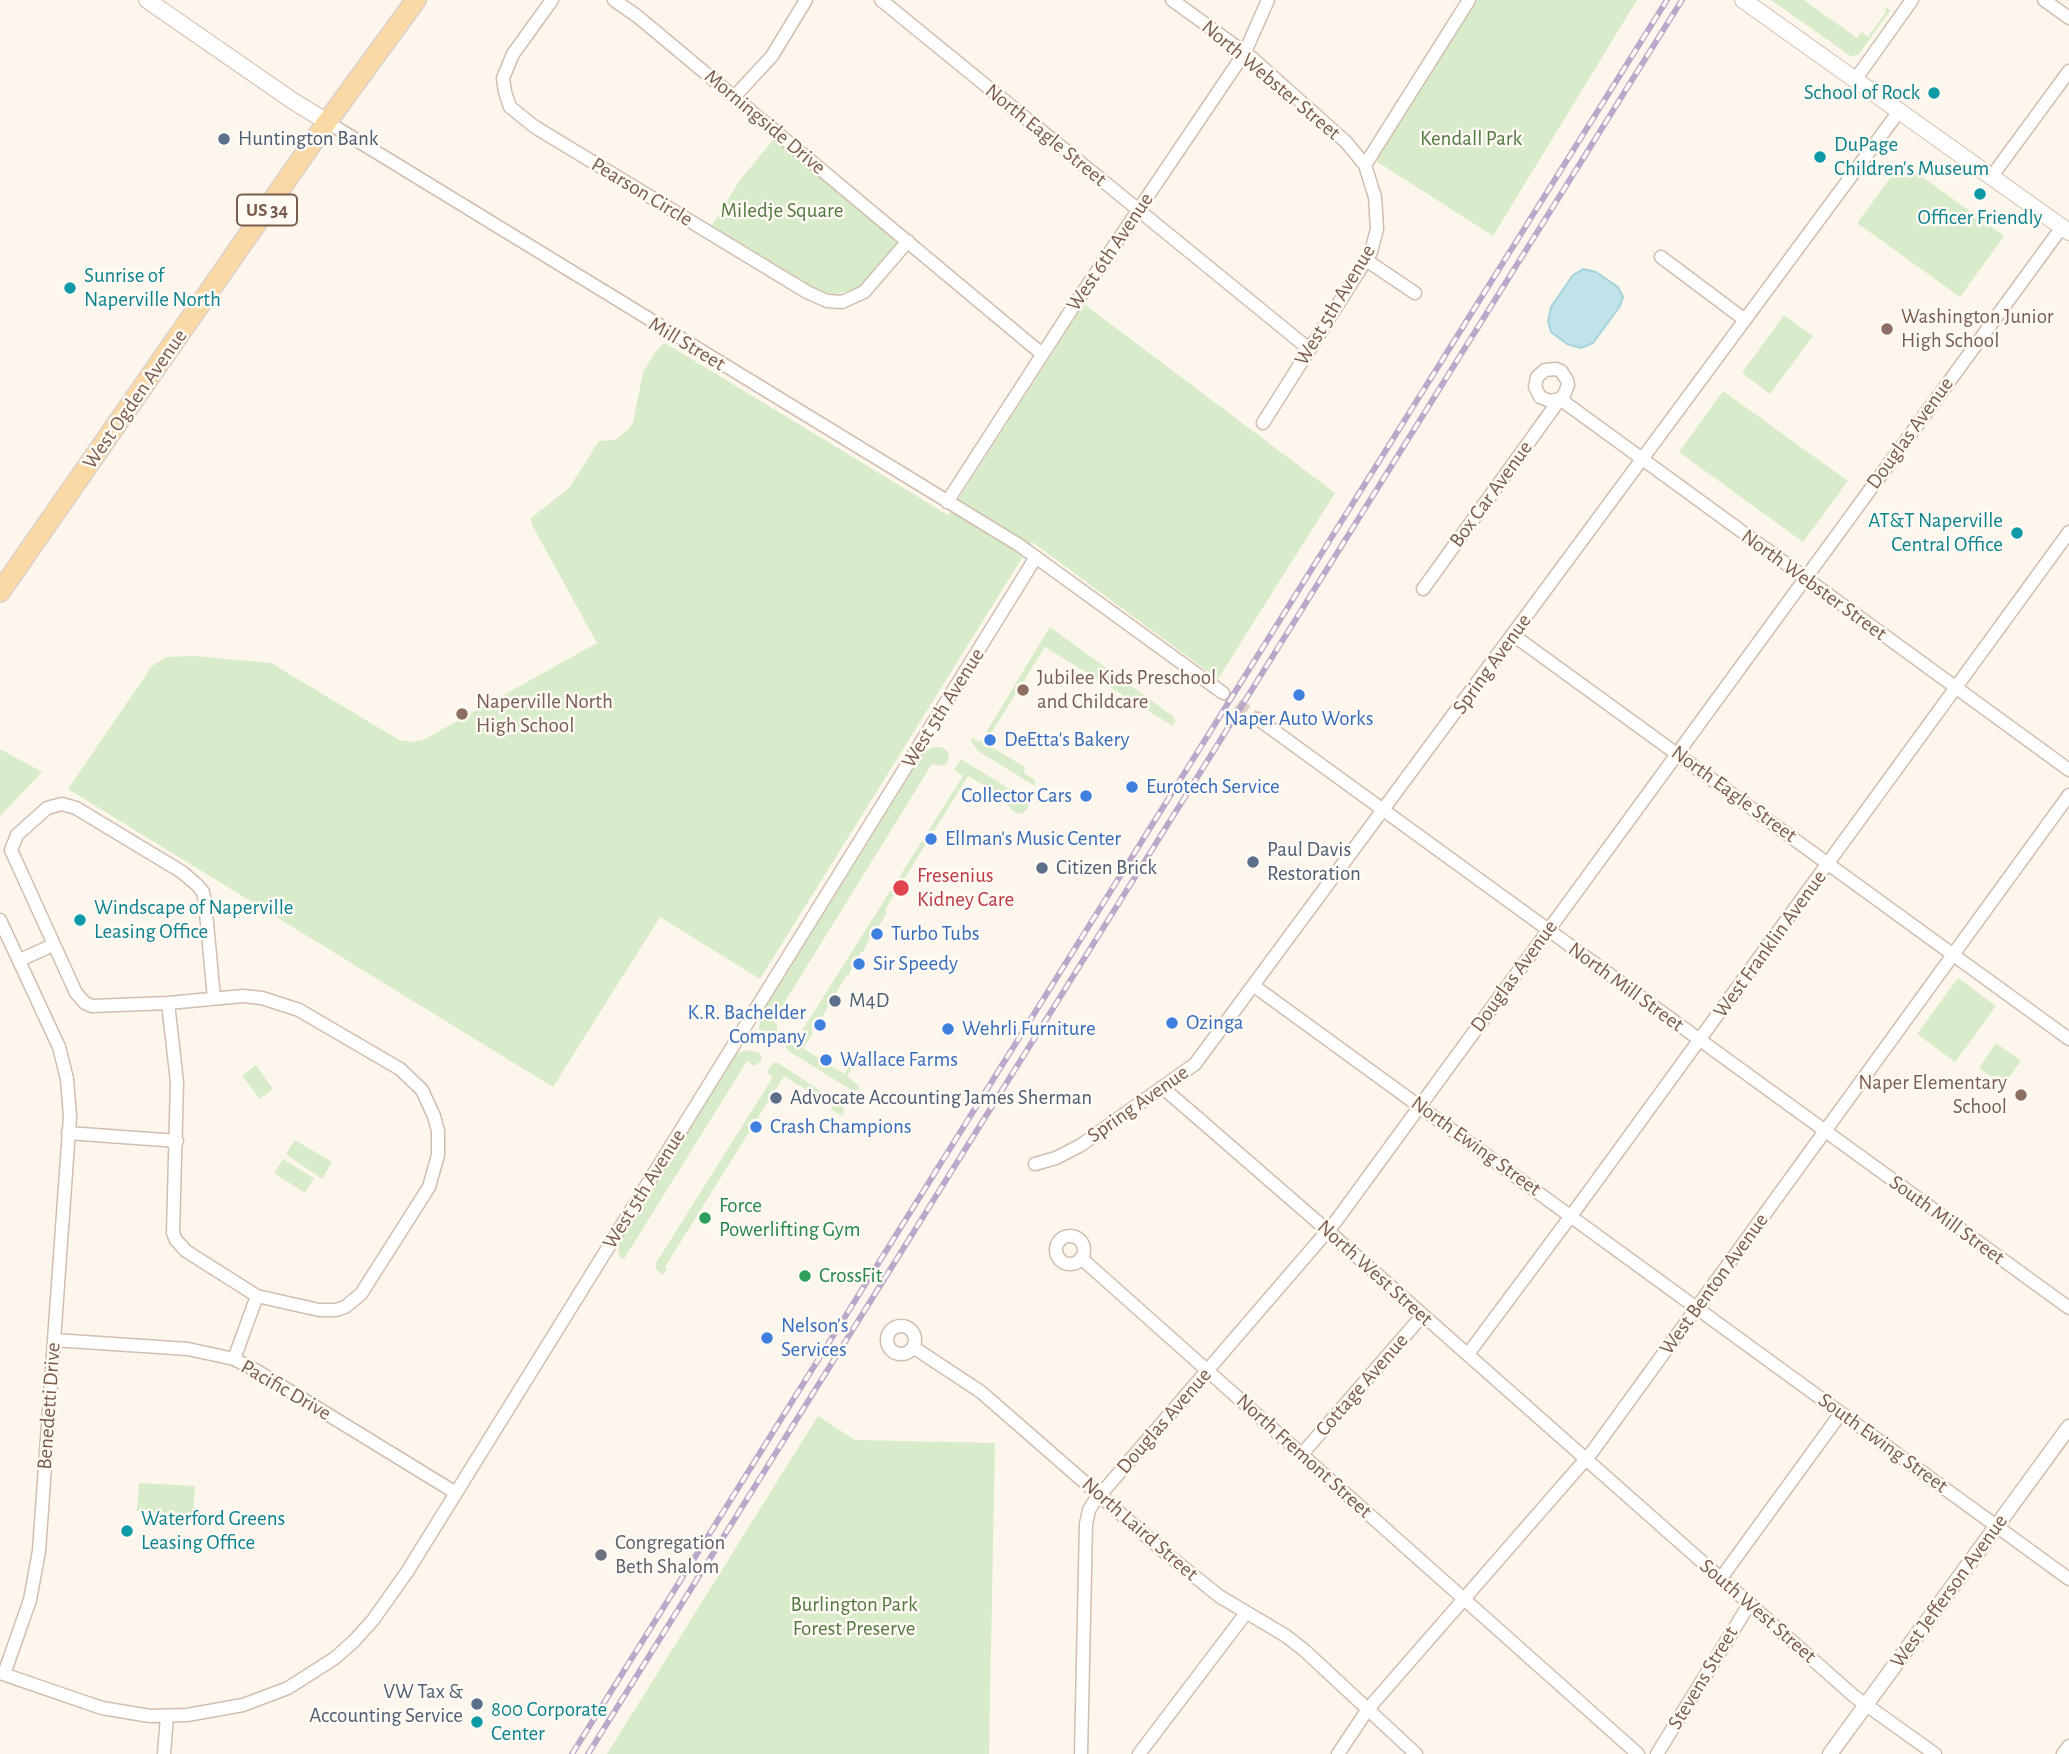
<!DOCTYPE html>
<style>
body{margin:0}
canvas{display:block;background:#fdf6ec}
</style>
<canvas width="2069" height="1754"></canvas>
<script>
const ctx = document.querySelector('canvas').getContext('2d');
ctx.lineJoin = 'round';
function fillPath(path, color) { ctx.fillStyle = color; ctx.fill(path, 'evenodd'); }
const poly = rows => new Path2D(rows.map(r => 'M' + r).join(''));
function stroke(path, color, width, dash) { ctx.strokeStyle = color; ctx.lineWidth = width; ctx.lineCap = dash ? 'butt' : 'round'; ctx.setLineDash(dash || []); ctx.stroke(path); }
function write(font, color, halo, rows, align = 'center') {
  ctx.font = font + ' "Alegreya Sans",sans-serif'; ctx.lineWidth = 5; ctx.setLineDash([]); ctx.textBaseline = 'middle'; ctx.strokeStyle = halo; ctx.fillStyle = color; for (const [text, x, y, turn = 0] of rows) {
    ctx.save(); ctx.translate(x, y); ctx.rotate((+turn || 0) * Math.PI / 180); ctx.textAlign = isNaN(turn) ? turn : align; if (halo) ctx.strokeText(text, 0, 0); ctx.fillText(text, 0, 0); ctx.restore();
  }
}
fillPath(poly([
 [1477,0,1637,0,1493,236,1376,161],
 [1771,0,1804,0,1857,38,1862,32,1868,37,1886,12,1885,7,1887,7,1890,11,1859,54,1852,57],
 [774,139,899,241,865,282,855,289,831,295,820,293,711,227,740,180],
 [1902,162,2004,236,1960,297,1857,223],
 [1084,304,1335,493,1218,679,1032,542,760,979,660,917,553,1087,68,789,152,666,166,657,194,656,271,663,399,740,411,742,423,740,597,643,532,525,531,518,569,488,599,441,615,440,627,431,633,423,643,372,656,351,663,344,667,344,948,515],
 [1784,315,1813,336,1770,394,1742,373],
 [1723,391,1848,481,1803,542,1679,452],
 [1050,627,1174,717,1175,721,1173,726,1045,647,985,743,1025,767,1024,773,1035,780,1035,786,978,751,971,741,972,738,980,742],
 [933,747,942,747,948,752,949,757,946,764,941,766,932,764,773,1021,777,1025,777,1033,773,1037,764,1036,759,1029,760,1016,924,752],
 [0,749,42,772,0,816],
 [961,759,1024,798,1029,802,1028,808,1022,814,1016,813,1007,805,1009,801,968,776,885,910,887,913,878,928,875,928,863,952,861,952,848,976,846,976,818,1024,816,1023,811,1031,813,1033,803,1048,844,1074,851,1064,854,1065,847,1076,859,1086,858,1090,853,1091,787,1050,785,1044,791,1033,798,1037,963,776,954,770],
 [1958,978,1996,1006,1955,1062,1917,1034],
 [1996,1043,2021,1061,2003,1085,1979,1068],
 [746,1050,759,1053,762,1057,760,1062,754,1066,747,1061,624,1259,621,1258,618,1251,619,1243,736,1054],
 [773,1063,778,1063,841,1104,844,1110,843,1116,831,1110,833,1106,784,1076,665,1267,667,1269,663,1275,656,1269,656,1263,773,1077,767,1072],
 [256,1065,273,1089,260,1099,242,1076],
 [295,1140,332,1162,322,1179,286,1154],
 [283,1159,314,1178,305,1193,274,1173],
 [818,1416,855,1440,995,1443,989,1754,607,1754],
 [139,1483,195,1486,193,1514,137,1511]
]), '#d8ecc9');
const water = poly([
 [1583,269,1596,272,1618,287,1623,297,1620,306,1593,343,1581,348,1567,344,1551,332,1548,321,1551,307,1573,275,1583,269]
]);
fillPath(water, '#bfe3e8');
stroke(water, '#a5d3da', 2);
stroke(poly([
 [1223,693,1258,719]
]), '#dcd0c4', 12, [12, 6]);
const minor = poly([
 [552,0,513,54,503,78,505,92,510,107,535,127,807,292,827,301,842,302,864,292,908,241],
 [614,0,637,16,1042,354],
 [881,0,1309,349],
 [1172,0,1252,58,1346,142,1365,165,1375,197,1377,229,1371,252,1263,423],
 [2044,0,2069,18],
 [1855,80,1912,0],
 [734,97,772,56,806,0],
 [327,122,1019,545,1223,693],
 [1365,165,1469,0],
 [1992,176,2069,71],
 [1661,257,1745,320],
 [1366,260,1415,293],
 [947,502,1077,301,1245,52,1268,0],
 [1423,589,1560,399,1564,395,1568,385,1567,380,1561,371,1556,369,1545,370,1537,377,1535,387,1540,397,1550,401,1560,399,2069,770],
 [1513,635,2069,1039],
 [1258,719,2069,1308],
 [0,920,59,1047,67,1079,70,1116,39,1551,30,1600,4,1674],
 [20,960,53,945],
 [1254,986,2069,1579],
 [243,996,262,998,299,1010,400,1069,422,1090,434,1116,438,1131,438,1155,429,1187,361,1294,345,1307,336,1310,319,1310,257,1296,186,1251,176,1240,173,1233,177,1082,168,1003,243,996],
 [168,1003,92,1006,85,1003,76,993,11,850,17,835,47,808,62,804,76,808,182,872,197,885,203,892,205,902,214,998],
 [1162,1087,1328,1231,1855,1697,1935,1754],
 [68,1133,177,1141],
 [1035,1164,1056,1158,1081,1145,1195,1064,1900,110],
 '1056 1250a14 14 0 1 1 28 0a14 14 0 1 1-28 0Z',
 [1081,1258,1638,1754],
 '887 1340a14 14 0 1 1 28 0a14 14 0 1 1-28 0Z',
 [54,1340,188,1349,234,1359,257,1371,456,1493],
 [913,1347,981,1392,1168,1555,1219,1596,1286,1636,1304,1650,1416,1754],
 [1468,1354,1582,1201,2069,532],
 [234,1359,257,1296],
 [1302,1454,1422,1316],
 [1721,1578,1841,1413],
 [0,1673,102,1708,150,1716,187,1715,243,1705,288,1688,335,1658,354,1641,373,1620,407,1572,1036,557],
 [164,1754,167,1716],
 [1081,1754,1086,1524,1089,1510,1094,1502,1336,1221,2062,227],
 [1139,1754,1246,1613],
 [1338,1754,1368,1709,1592,1452,2069,795],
 [1657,1754,1750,1603],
 [2063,1754,2069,1746]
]);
const tertiary = poly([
 [1830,1754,2069,1427]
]);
const secondary = poly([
 [147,0,293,101,327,122],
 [1743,0,2069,232]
]);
const primary = poly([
 [0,592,327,122,416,0]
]);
stroke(minor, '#d1beb0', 15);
stroke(tertiary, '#d1beb0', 17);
stroke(secondary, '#d6c0b0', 18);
stroke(primary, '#dad1cd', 22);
stroke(minor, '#fff', 12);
stroke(tertiary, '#fff', 14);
stroke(secondary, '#fff', 16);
stroke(primary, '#fbd9a5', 19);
const rail = poly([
 [572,1754,1667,0],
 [588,1754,1682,0]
]);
stroke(rail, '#b9a8c9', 6);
stroke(rail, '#fffaf3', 3.5, [10]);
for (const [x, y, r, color] of [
 [1934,93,7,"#0f9aa8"],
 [224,139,7,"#5c6f8a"],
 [1820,157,7,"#0f9aa8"],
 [1980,194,7,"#0f9aa8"],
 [70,288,7,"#0f9aa8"],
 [1887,329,7,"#8d6e63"],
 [2017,533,7,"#0f9aa8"],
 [1023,690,7,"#8d6e63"],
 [1299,695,7,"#3f7fe0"],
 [462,714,7,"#8d6e63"],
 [990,740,7,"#3f7fe0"],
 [1132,787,7,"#3f7fe0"],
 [1086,796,7,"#3f7fe0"],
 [931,839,7,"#3f7fe0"],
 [1253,862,7,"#5c6f8a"],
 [1042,868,7,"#5c6f8a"],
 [901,888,9,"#e0444e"],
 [80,920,7,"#0f9aa8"],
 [877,934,7,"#3f7fe0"],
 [859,964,7,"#3f7fe0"],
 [835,1001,7,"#5c6f8a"],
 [1172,1023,7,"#3f7fe0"],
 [820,1025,7,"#3f7fe0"],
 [948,1029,7,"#3f7fe0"],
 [826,1060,7,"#3f7fe0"],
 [2021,1095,7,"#8d6e63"],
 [776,1098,7,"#5c6f8a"],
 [756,1127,7,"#3f7fe0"],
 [705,1218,7,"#2e9e5b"],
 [805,1276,7,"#2e9e5b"],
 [767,1338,7,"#3f7fe0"],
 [127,1531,7,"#0f9aa8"],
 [601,1555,7,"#6b7280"],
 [477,1704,7,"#5c6f8a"],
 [477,1722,7,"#0f9aa8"]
]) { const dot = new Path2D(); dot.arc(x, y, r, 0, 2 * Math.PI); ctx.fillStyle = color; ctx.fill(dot); stroke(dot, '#fffaf3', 2.5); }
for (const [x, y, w] of [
 [267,210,60]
]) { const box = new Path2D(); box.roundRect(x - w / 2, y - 15.5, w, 31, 5); ctx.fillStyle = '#fffaf3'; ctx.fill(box); stroke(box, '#7a5c4d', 2); }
write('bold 19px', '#7a5c4d', null, [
 ["US 34",267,210]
]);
write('21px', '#7a5c4d', '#fffaf3', [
 ["North Webster Street",1271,80,40],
 ["Morningside Drive",765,122,40],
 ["North Eagle Street",1046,135,39],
 ["Pearson Circle",642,192,31],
 ["West 6th Avenue",1110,252,-56],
 ["West 5th Avenue",1335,305,-59],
 ["Mill Street",687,344,31],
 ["West Ogden Avenue",135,399,-55],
 ["Douglas Avenue",1910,433,-54],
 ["Box Car Avenue",1491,494,-54],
 ["North Webster Street",1814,585,36],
 ["Spring Avenue",1492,664,-54],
 ["West 5th Avenue",943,708,-58],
 ["North Eagle Street",1734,794,36],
 ["West Franklin Avenue",1770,944,-54],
 ["Douglas Avenue",1514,976,-54],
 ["North Mill Street",1626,987,36],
 ["Spring Avenue",1138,1104,-35],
 ["North Ewing Street",1476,1146,36],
 ["West 5th Avenue",644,1189,-58],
 ["South Mill Street",1947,1220,36],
 ["North West Street",1375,1273,42],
 ["West Benton Avenue",1714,1284,-54],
 ["Cottage Avenue",1362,1385,-49],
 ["Pacific Drive",286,1390,30],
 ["Benedetti Drive",49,1406,-86],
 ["Douglas Avenue",1164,1421,-49],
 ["South Ewing Street",1883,1443,36],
 ["North Fremont Street",1304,1456,42],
 ["North Laird Street",1140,1529,41],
 ["West Jefferson Avenue",1949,1591,-54],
 ["South West Street",1758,1611,41],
 ["Stevens Street",1703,1678,-59]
]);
write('21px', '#0d838f', '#fffaf3', [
 ["School of Rock",1920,93,"right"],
 ["DuPage",1834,145],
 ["Children's Museum",1834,169],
 ["Officer Friendly",1980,218,"center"],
 ["Sunrise of",84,276],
 ["Naperville North",84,300],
 ["AT&T Naperville",2003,521,"right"],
 ["Central Office",2003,545,"right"],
 ["Windscape of Naperville",94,908],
 ["Leasing Office",94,932],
 ["Waterford Greens",141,1519],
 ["Leasing Office",141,1543],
 ["800 Corporate",491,1710],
 ["Center",491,1734]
], 'left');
write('21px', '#4e5e75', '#fffaf3', [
 ["Huntington Bank",238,139],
 ["Paul Davis",1267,850],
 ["Restoration",1267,874],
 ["Citizen Brick",1056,868],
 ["M4D",849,1001],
 ["Advocate Accounting James Sherman",790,1098],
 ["VW Tax &",463,1692,"right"],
 ["Accounting Service",463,1716,"right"]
], 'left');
write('21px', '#537a41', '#fffaf3', [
 ["Kendall Park",1471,139],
 ["Miledje Square",782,211],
 ["Burlington Park",854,1605],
 ["Forest Preserve",854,1629]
]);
write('21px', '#785e54', '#fffaf3', [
 ["Washington Junior",1901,317],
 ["High School",1901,341],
 ["Jubilee Kids Preschool",1037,678],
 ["and Childcare",1037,702],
 ["Naperville North",476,702],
 ["High School",476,726],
 ["Naper Elementary",2007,1083,"right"],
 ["School",2007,1107,"right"]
], 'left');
write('21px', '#366cbe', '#fffaf3', [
 ["Naper Auto Works",1299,719,"center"],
 ["DeEtta's Bakery",1004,740],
 ["Eurotech Service",1146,787],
 ["Collector Cars",1072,796,"right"],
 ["Ellman's Music Center",945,839],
 ["Turbo Tubs",891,934],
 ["Sir Speedy",873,964],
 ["K.R. Bachelder",806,1013,"right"],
 ["Company",806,1037,"right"],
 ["Ozinga",1186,1023],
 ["Wehrli Furniture",962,1029],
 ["Wallace Farms",840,1060],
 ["Crash Champions",770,1127],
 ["Nelson's",781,1326],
 ["Services",781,1350]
], 'left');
write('21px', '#be3a42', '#fffaf3', [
 ["Fresenius",917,876],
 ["Kidney Care",917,900]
], 'left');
write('21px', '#27864d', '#fffaf3', [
 ["Force",719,1206],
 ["Powerlifting Gym",719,1230],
 ["CrossFit",819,1276]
], 'left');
write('21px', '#5b616d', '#fffaf3', [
 ["Congregation",615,1543],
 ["Beth Shalom",615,1567]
], 'left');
</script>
